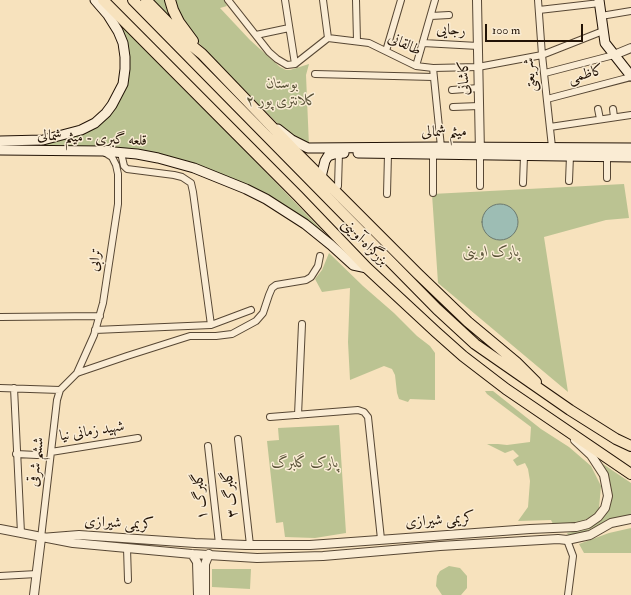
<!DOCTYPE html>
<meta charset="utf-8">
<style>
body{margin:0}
#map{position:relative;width:631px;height:595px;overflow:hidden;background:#f7e2bd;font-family:"IM FELL Double Pica",serif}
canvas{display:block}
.scale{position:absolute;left:485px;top:24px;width:98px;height:18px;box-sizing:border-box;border:2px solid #221306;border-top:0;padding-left:5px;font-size:12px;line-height:14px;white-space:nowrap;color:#221306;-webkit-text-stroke:3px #faecd4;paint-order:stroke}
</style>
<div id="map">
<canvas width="631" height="595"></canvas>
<div class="scale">100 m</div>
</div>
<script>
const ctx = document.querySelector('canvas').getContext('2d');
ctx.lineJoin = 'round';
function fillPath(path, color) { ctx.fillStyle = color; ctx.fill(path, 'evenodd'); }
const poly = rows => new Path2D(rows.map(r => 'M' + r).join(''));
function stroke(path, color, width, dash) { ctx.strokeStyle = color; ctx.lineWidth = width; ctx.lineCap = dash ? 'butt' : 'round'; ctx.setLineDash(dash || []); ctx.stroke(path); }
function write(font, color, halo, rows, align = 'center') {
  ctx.font = font + ' "IM FELL Double Pica",Amiri,serif'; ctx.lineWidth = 3; ctx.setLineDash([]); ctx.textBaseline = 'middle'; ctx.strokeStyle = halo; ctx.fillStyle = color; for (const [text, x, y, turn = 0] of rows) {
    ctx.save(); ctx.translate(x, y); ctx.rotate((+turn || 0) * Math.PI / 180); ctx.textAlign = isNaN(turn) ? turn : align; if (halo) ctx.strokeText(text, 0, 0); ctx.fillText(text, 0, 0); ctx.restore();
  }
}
fillPath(poly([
 [149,0,168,0,179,27],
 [174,0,224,0,227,6,220,8,250,40,280,67,286,70,290,70,309,64,306,75,309,146,283,129,212,57,198,42,184,23],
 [102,5,212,116,335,244,239,182,202,166,169,156,127,149,111,147,31,145,38,143,110,114,129,59],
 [624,184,629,218,606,220,544,237,568,392,438,283,432,194],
 [329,253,363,286,394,313,417,336,430,346,435,353,435,400,410,399,408,402,399,399,397,393,395,375,392,369,384,366,350,380,348,342,350,288,322,292,315,279,322,270],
 [485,391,493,391,541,429,569,447,591,466,601,486,599,508,595,515,581,522,570,524,553,524,551,520,518,521,528,507,530,481,528,469,525,463,517,466,513,460,519,456,513,450,505,453,487,444,498,444,507,445,530,442,531,427,487,394],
 [339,425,346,533,315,538,285,537,283,522,276,523,267,441,279,440,278,428],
 [600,462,631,483,631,515,618,517,608,521,580,534,568,535,567,533,584,530,592,526,603,517,608,509],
 [631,528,631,553,584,553,579,544,609,533],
 [449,566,460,568,467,576,467,588,461,595,442,595,436,586,437,576,440,571],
 [212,569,251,569,250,589,212,587]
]), '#bbc392');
const water = poly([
 '482 222a18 18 0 1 1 36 0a18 18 0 1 1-36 0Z'
]);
fillPath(water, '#9dbdb4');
stroke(water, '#6c796e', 1);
const minor = poly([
 [228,0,269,52,277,59,287,65,295,64,328,38,369,43,416,66,433,68,478,67,542,55,603,31],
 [285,0,295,64],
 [323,0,328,38],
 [356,0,357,41],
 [538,0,542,55,552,147],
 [539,10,600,3],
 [431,16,449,15],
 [601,16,631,11],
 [256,35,289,28],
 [423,43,478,46],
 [386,51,401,0],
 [416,66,435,0],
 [433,68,441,147],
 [545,73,614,55],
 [315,74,433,77],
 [452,90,479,88],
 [547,99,631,77],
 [453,107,479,106],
 [598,109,600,119],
 [613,109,614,117],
 [550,127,631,115],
 [121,153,124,166,127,169,174,175,182,177,191,183,193,192,211,325],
 [480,155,480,186],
 [607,157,607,178],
 [569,181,570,156],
 [523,183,524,156],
 [338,186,339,153],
 [433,193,433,155],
 [387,194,388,154],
 [0,317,100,316],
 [95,330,211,325,251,310],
 [77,373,94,335,103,303,118,204,118,174,116,165,112,157,104,152],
 [0,388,60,390,77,373,127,356,190,336,216,336,232,334,256,321,263,313,269,295,272,288,276,285,306,280,311,277,318,266,320,256],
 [14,388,21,533],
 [298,415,302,324],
 [270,417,358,410,364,412,368,417,381,539],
 [238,439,250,545],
 [208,446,219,544],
 [51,452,138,438],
 [16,454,37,455],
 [41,538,57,400,60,390],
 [567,540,573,556,568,595],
 [127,548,128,580],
 [0,576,37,574]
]);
const tertiary = poly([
 [477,0,480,153],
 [614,55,631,48],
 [0,529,73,543,192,554,257,558,323,556,440,546,558,539,567,540,590,535,611,523,631,519],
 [41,538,79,535,195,543,246,545,310,545,530,529,576,527,588,524,598,517,605,508,608,496,604,475,591,455,575,440],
 [192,554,197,562,198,595],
 [34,595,41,538],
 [205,595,205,564,209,554]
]);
const secondary = poly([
 [599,0,605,43,631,76],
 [278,129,292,140,308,148,441,147,631,148],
 [0,141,43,140,81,130,95,123,106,113,112,105,123,84,125,69,125,57,123,43,118,31,108,15,95,0],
 [0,150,103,151,137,154,158,158,194,168,246,189,266,199,305,224,331,245,353,265,367,268],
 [358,153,631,157],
 [321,177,325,161,328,156,334,154,344,153]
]);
const trunk = poly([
 [103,0,298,196,367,268,436,332,463,356,506,389,631,474],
 [133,0,437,309,475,344,570,410,616,439,631,446],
 [146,0,186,41,202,54,300,156,418,274,468,322,516,362,536,382],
 [170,0,173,10,179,22,193,41]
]);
stroke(minor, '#574734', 8);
stroke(tertiary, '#574734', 10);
stroke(secondary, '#221306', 11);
stroke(trunk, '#221306', 12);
stroke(minor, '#faecd4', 6);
stroke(tertiary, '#faecd4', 8);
stroke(secondary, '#faecd4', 9);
stroke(trunk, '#f7e2bd', 10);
write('15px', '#221306', '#faecd4', [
 ["رجایی",451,31,3],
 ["طالقانی",404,45,25],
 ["شریعتی",531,75,-96],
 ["کاظمی",586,75,-15],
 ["کاشانی",465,78,-91],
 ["میثم شمالی",444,133],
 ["قلعه گبری - میثم شمالی",92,139,3],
 ["بزرگراه آوینی",364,243,45],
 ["ترابی",96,260,-82],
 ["شهید زمانی نیا",92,432,-9],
 ["ششم شرقی",37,462,-83],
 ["گلبرگ ۳",231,494,-97],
 ["گلبرگ ۱",201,496,-96],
 ["کریمی شیرازی",440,521,-4],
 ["کریمی شیرازی",119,524,3]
]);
write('italic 15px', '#585137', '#faecd4', [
 ["بوستان",282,85],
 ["کلانتری پور ۲",282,102],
 ["پارک اوینی",491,253],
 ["پارک گلبرگ",305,464]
]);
</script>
